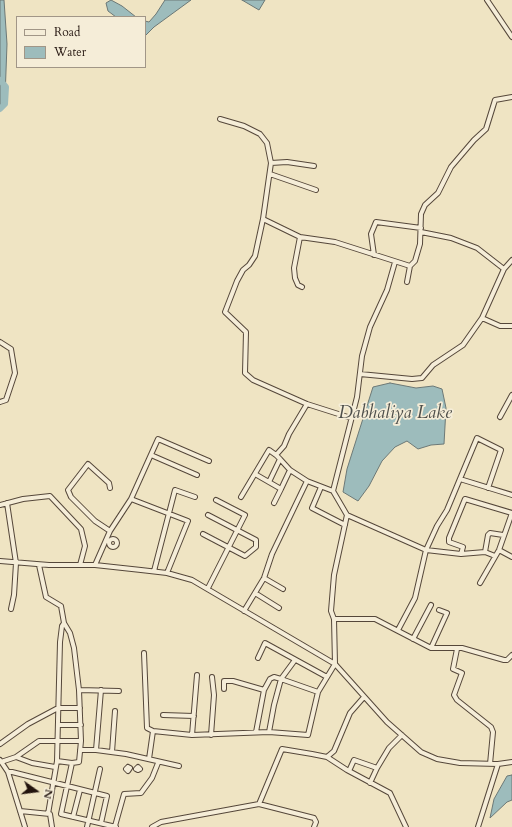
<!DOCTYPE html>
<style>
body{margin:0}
#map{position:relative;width:512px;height:827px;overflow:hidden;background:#efe4c3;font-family:Cardo,serif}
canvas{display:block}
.legend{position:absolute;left:16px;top:16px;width:130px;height:52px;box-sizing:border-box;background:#f5edd8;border:1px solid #a19687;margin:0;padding:5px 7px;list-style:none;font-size:12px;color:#22130d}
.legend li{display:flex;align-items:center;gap:8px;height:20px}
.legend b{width:20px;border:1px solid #a19687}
.north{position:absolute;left:16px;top:771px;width:40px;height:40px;-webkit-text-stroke:3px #f5edd8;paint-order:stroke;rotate:104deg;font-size:11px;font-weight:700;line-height:16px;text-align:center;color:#22130d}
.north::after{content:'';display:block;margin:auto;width:14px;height:18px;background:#22130d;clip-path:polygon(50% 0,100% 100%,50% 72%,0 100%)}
</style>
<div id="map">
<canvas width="512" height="827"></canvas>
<ul class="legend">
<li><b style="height:5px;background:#f5edd8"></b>Road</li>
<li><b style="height:11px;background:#9dbcbc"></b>Water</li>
</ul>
<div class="north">N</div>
</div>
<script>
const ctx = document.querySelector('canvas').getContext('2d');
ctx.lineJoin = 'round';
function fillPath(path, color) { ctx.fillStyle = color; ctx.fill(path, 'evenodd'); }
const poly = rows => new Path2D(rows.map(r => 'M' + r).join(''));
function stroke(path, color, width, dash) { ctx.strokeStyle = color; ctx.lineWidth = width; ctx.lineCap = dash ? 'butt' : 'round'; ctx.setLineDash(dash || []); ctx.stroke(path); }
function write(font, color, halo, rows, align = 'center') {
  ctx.font = font + ' Cardo,serif'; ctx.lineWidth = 3.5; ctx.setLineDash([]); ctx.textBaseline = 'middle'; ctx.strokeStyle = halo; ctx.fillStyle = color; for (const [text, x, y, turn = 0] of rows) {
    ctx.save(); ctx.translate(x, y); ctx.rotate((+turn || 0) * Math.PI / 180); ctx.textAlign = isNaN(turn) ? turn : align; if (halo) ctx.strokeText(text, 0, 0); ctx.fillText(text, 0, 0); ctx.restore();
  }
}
const water = poly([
 [0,0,4,0,7,44,5,98,0,111,0,0],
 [111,0,122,6,136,17,116,17,108,11,106,3,111,0],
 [165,0,191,0,154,27,145,36,145,21,149,22,156,14,165,0],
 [242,0,265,0,259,10,242,0],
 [390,383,416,388,433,386,442,389,446,408,444,444,431,445,418,449,407,441,395,447,382,461,369,486,358,501,343,492,347,469,373,387,390,383],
 [512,775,512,800,507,802,490,818,494,799,507,776,512,775]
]);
fillPath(water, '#9dbcbc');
stroke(water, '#6c7876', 1);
stroke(poly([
 [0,80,6,87,5,104,0,109]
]), '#9dbcbc', 6);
const minor = poly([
 [487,0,512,37],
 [220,119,244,126,260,134,267,143,271,163,263,219,255,256,249,265,243,270,237,281,225,312,246,332,245,373,253,380,307,404,351,418],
 [271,163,287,162,314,166],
 [270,174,316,190],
 [263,219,300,237,335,242,410,266],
 [421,232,451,238,477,248,504,269],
 [300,237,294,268,295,278,298,285,302,287],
 [374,255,371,234,376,222,421,228],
 [512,260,504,269,482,318,500,326,512,326],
 [395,262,387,290,370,327,362,356,357,397,333,491,347,515,426,550,461,554,485,552,495,556],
 [407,282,410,266,415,261,420,244,421,214,425,205,438,193,451,167,474,140,486,129,495,100,512,97],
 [0,342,11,349,15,373,6,400,0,402],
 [360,374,412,379,422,378,433,365,463,345,482,318],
 [500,417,512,395],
 [151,455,197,475],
 [280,459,290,470],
 [255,474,281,489,274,503],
 [460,479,512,495],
 [307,481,333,491],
 [269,482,280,459,276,455],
 [321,487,312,508,345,525],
 [241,497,269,450,276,455,284,446,289,434,307,404],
 [131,499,188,521,167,573],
 [7,503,16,563,14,595,11,609],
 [0,505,23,499,50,496,81,529,85,546,80,565],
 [110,531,95,521,71,497,68,490,88,464,109,483,110,488],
 [203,534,245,556,256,547,256,540,208,515],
 '109 543a4 4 0 1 1 8 0a4 4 0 1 1-8 0Z',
 [499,550,512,557],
 [485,552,488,535,490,533,503,535],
 [461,554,463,547,449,542,449,538,465,499,512,513,499,550,480,583],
 [0,561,49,565,95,565,141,570,167,573,192,580,335,664,387,722,421,752,437,759,460,763,498,764,512,762],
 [95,565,110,531,131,499,158,439,209,461],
 [154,571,175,490,195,497],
 [264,578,283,589],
 [208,588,245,515,216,500],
 [255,593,279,608],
 [244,611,264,578,272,554,307,481,290,470,281,489],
 [334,619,375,619,431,648,462,648,504,660,507,660,512,655],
 [398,630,415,598,426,550,437,526,447,510,477,438,501,450,488,488],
 [413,639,431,605],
 [431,648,447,613,439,610],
 [457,649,453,669,462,673,454,695,457,700,491,727,493,732,490,764],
 [144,653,147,728,153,731,192,735,269,732,308,735,318,692,335,664,334,619,331,611,334,575,347,515],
 [258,658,265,643,327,677],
 [224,689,224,681,233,681,264,690],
 [79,690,119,691],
 [101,690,96,750,126,754,179,766],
 [163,715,194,716],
 [58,725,81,725],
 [256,732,264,690,270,679,274,677,281,679,318,692],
 [269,732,274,705,281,679,295,660],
 [192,735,197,675],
 [211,735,214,695,212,677],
 [0,744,28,724,58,708,80,708],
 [80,750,96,750],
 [112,752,115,711],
 [16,757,32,763,55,767],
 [327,757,334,751,350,713,364,697],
 [149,759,153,731],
 [0,760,8,772,25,827],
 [57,761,72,763,61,814,116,827],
 [1,762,16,757,39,741,81,741,79,690,74,648,70,633,64,623,61,606,46,597,39,565],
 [72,763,79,762,81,741],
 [128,767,130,768,128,771,126,769,128,767],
 [138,767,140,769,138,770,136,769,138,767],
 [349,771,354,760,377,768],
 [8,772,12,772,107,796,101,823],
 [370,783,377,768,389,748,402,735],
 [259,804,282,749,312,754,327,757,347,770,390,793,406,827],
 [20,811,50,814,52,827],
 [48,814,57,761,60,642,62,626,64,623],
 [73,817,80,790],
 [115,826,124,794,141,793,152,778,158,763],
 [87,827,100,769],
 [152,827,161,822,259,804,314,818,316,822,314,827],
 [478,827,498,764]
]);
stroke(minor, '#55473a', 6);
stroke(minor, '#f5edd8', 4);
write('italic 18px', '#4d4e4a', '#f5edd8', [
 ["Dabhaliya Lake",395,414]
]);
</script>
